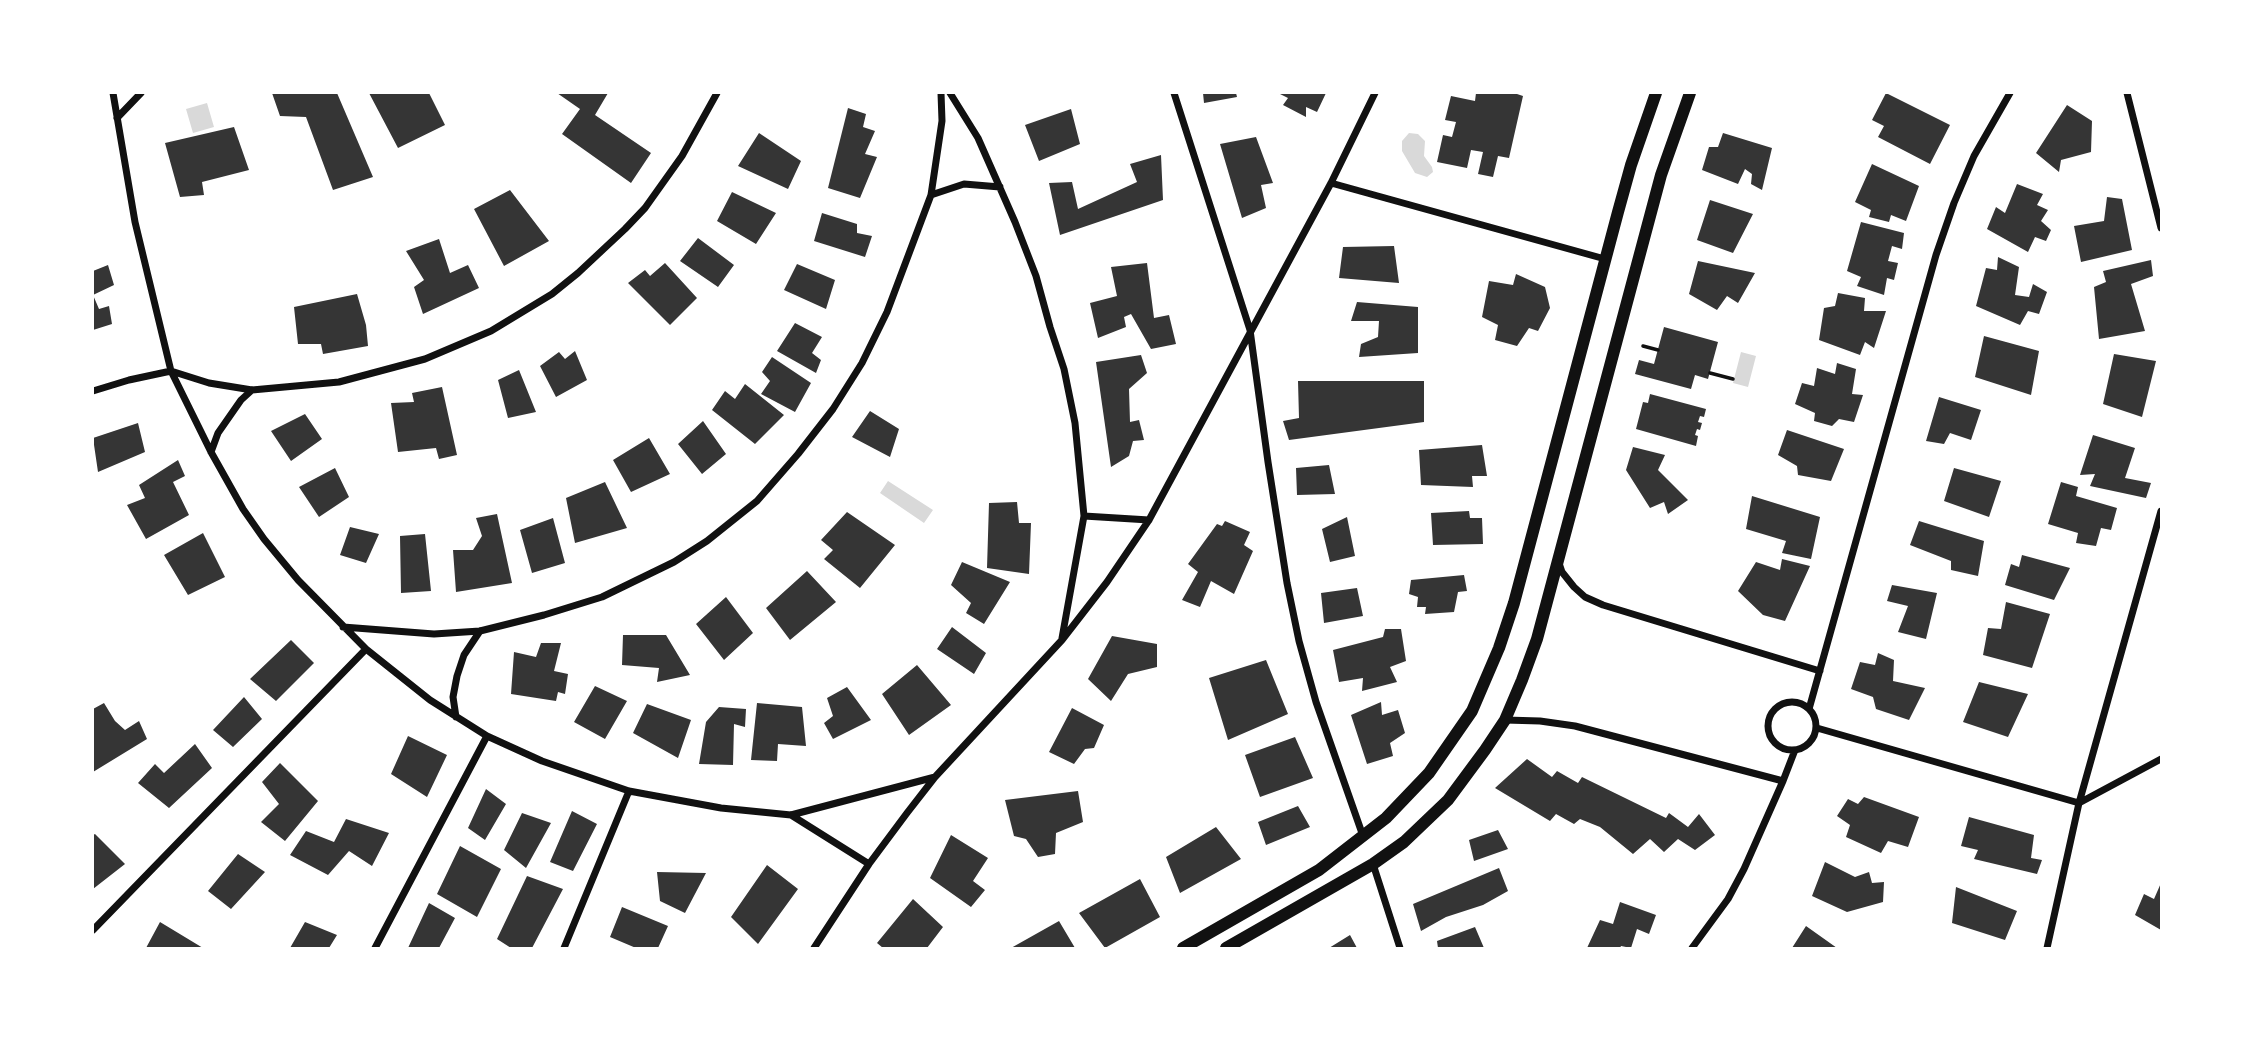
<!DOCTYPE html>
<style>
body{margin:0}
#map{position:relative;width:2254px;height:1041px;overflow:hidden;background:#fff;font-family:"Exo 2",sans-serif}
canvas{display:block}
.frame{position:absolute;inset:0;border:94px solid #fff;pointer-events:none}
</style>
<div id="map">
<canvas width="2254" height="1041"></canvas>
<div class="frame"></div>
</div>
<script>
const ctx = document.querySelector('canvas').getContext('2d');
ctx.lineJoin = 'round';
function fillPath(path, color) { ctx.fillStyle = color; ctx.fill(path, 'evenodd'); }
const poly = rows => new Path2D(rows.map(r => 'M' + r).join(''));
function stroke(path, color, width, dash) { ctx.strokeStyle = color; ctx.lineWidth = width; ctx.lineCap = dash ? 'butt' : 'round'; ctx.setLineDash(dash || []); ctx.stroke(path); }
fillPath(poly([
 [207,103,214,127,193,133,186,109],
 [1409,133,1418,134,1425,141,1424,156,1432,167,1433,172,1427,177,1415,173,1402,151,1402,141],
 [1741,352,1756,356,1748,387,1733,383],
 [888,481,933,510,924,523,880,493]
]), '#d9d9d9');
fillPath(poly([
 [272,93,337,93,373,177,333,190,306,117,280,116],
 [369,93,429,93,445,125,398,148],
 [557,93,608,93,595,115,651,153,631,183,562,134,580,109],
 [1203,93,1236,93,1237,97,1204,103],
 [1278,93,1326,93,1317,112,1306,107,1306,117,1283,105,1288,98],
 [1476,93,1514,93,1523,96,1509,158,1498,156,1493,177,1478,174,1483,152,1471,150,1467,168,1437,162,1443,135,1452,137,1456,122,1445,120,1451,96,1475,101],
 [1886,93,1950,125,1930,164,1878,137,1884,126,1872,120],
 [2067,105,2092,121,2091,152,2061,160,2059,172,2036,153],
 [848,108,866,114,863,127,875,131,865,154,877,157,860,198,828,188],
 [1071,109,1080,144,1039,161,1025,125],
 [234,127,249,170,202,182,204,195,180,197,165,143],
 [759,133,801,161,788,189,738,166],
 [1723,133,1772,148,1762,190,1751,184,1752,174,1745,169,1738,184,1702,170,1709,147,1718,147],
 [1256,137,1273,183,1261,185,1266,208,1242,218,1220,144],
 [1161,155,1163,200,1060,235,1049,183,1072,182,1078,209,1137,182,1130,164],
 [1872,164,1919,186,1906,221,1891,215,1889,222,1869,217,1871,210,1855,202],
 [2017,184,2043,194,2037,205,2048,210,2041,221,2051,230,2046,241,2035,237,2028,252,1987,229,1996,207,2005,213],
 [510,190,549,241,504,266,474,209],
 [732,192,776,213,756,244,717,221],
 [2107,197,2122,199,2132,250,2081,262,2074,226,2104,221],
 [1710,200,1753,214,1733,253,1697,240],
 [822,213,857,224,857,233,872,236,865,257,814,241],
 [1861,222,1904,233,1902,249,1892,246,1888,261,1898,263,1894,280,1887,278,1884,295,1857,286,1861,277,1847,271],
 [698,238,734,265,718,287,680,261],
 [439,239,450,273,468,265,479,288,423,314,414,287,424,280,406,251],
 [1394,246,1399,283,1339,278,1343,247],
 [1998,257,2019,267,2015,295,2029,297,2033,284,2047,292,2039,314,2028,311,2020,325,1976,306,1986,268,1997,270],
 [2151,260,2153,276,2131,284,2145,331,2099,339,2094,287,2106,282,2103,271],
 [1698,261,1755,273,1738,303,1727,296,1717,310,1689,294],
 [665,263,697,298,670,325,628,283,645,270,650,276],
 [1147,263,1154,318,1169,315,1176,344,1151,349,1131,314,1124,317,1126,327,1098,338,1090,303,1117,296,1111,267],
 [797,264,835,280,826,309,784,290],
 [108,265,114,285,93,295,99,309,109,306,112,324,93,330,93,271],
 [1516,274,1545,287,1550,308,1538,331,1529,328,1517,346,1495,340,1498,325,1482,317,1489,281,1513,285],
 [1838,293,1865,298,1864,311,1886,311,1874,348,1865,342,1860,355,1819,340,1824,308,1835,306],
 [357,294,366,325,368,346,323,354,321,344,298,344,294,307],
 [1357,302,1418,307,1418,353,1359,357,1361,344,1378,337,1379,321,1351,321],
 [795,323,822,337,812,353,821,360,816,373,777,351],
 [1664,327,1718,342,1708,379,1695,375,1691,389,1635,374,1639,360,1654,364],
 [1984,336,2039,351,2031,395,1975,377],
 [575,351,587,380,556,397,540,366,559,352,565,359],
 [2114,354,2156,361,2142,417,2103,404],
 [1141,355,1147,373,1129,389,1130,422,1139,420,1144,440,1133,441,1129,456,1111,467,1096,362],
 [772,357,811,383,795,412,761,394,770,381,762,372],
 [1837,363,1856,369,1852,394,1863,395,1854,422,1839,419,1832,426,1814,421,1815,413,1795,404,1802,383,1814,386,1817,368,1835,374],
 [519,370,536,412,508,418,498,380],
 [1298,381,1424,381,1424,422,1289,440,1283,421,1299,418],
 [745,384,784,415,755,444,712,410,725,391,735,399],
 [442,387,457,455,439,459,436,448,398,452,391,403,414,402,412,393],
 [1650,394,1706,409,1704,417,1700,416,1698,422,1702,423,1700,430,1697,429,1695,435,1698,436,1696,446,1636,429,1643,402,1648,403],
 [1939,397,1981,410,1971,440,1950,433,1944,444,1926,441],
 [870,411,899,429,890,457,852,437],
 [305,414,322,439,291,461,271,431],
 [703,421,726,454,702,474,678,444],
 [138,423,145,452,98,472,93,438],
 [1787,430,1844,449,1831,481,1798,475,1797,466,1778,455],
 [2093,435,2135,448,2125,478,2151,483,2146,498,2090,486,2095,474,2080,475],
 [649,438,670,474,631,492,613,460],
 [1482,445,1487,476,1472,476,1473,487,1421,485,1419,450],
 [1633,447,1665,455,1658,470,1688,500,1668,514,1664,502,1650,508,1626,470],
 [178,460,185,476,173,482,189,515,146,539,127,505,145,498,139,485],
 [1329,465,1335,494,1297,495,1296,468],
 [335,468,349,497,319,517,299,487],
 [1954,468,2001,481,1989,517,1944,501],
 [605,482,627,528,575,543,566,498],
 [2061,482,2078,487,2076,496,2117,508,2111,530,2101,528,2096,546,2076,543,2078,533,2048,524],
 [1752,496,1820,517,1811,559,1782,553,1786,541,1746,529],
 [1017,502,1019,523,1031,523,1029,574,987,568,989,503],
 [1469,511,1470,518,1482,518,1483,544,1433,545,1431,513],
 [847,512,895,545,860,588,824,559,833,550,821,540],
 [497,514,512,583,456,592,453,550,473,550,482,536,476,518],
 [1347,517,1355,556,1330,562,1322,529],
 [553,518,565,563,532,573,520,530],
 [1225,521,1250,532,1244,545,1253,551,1234,594,1211,581,1200,607,1182,600,1198,572,1188,564,1217,524,1222,526],
 [1919,521,1984,541,1978,576,1951,570,1951,561,1910,545],
 [350,527,379,534,366,563,340,555],
 [203,533,225,577,188,595,164,555],
 [425,534,431,591,401,593,400,536],
 [2022,555,2070,568,2054,600,2005,585,2011,564,2019,567],
 [1782,559,1810,566,1785,621,1763,615,1738,591,1756,562,1780,570],
 [962,562,1010,582,984,624,966,613,971,603,951,585],
 [807,571,836,602,790,640,766,608],
 [1464,575,1467,591,1458,592,1454,612,1425,614,1426,607,1417,607,1418,597,1409,594,1411,580],
 [1892,585,1937,593,1926,639,1898,632,1908,606,1887,601],
 [1357,588,1363,616,1324,623,1321,593],
 [726,597,753,633,724,660,696,624],
 [2006,602,2050,614,2032,668,1983,655,1988,628,2001,629],
 [952,627,986,653,974,674,937,649],
 [1385,629,1401,629,1406,661,1390,667,1397,682,1362,691,1363,678,1339,682,1333,650,1383,637],
 [623,635,666,635,690,675,657,682,659,668,622,665],
 [1112,636,1157,644,1157,667,1128,674,1111,701,1088,679],
 [291,640,314,663,276,701,250,679],
 [541,643,561,643,554,671,568,674,565,694,558,692,556,701,511,694,514,652,536,657],
 [1878,653,1894,660,1893,681,1925,688,1909,720,1876,709,1873,697,1851,689,1860,662,1875,665],
 [1266,660,1288,714,1228,740,1209,678],
 [917,665,951,705,909,735,882,694],
 [1979,682,2028,694,2008,737,1963,722],
 [595,686,627,701,605,739,574,722],
 [847,687,871,720,833,739,824,723,833,716,827,698],
 [244,697,262,719,233,747,213,730],
 [1381,702,1382,715,1398,710,1405,733,1390,743,1393,756,1367,764,1351,715],
 [104,703,115,721,125,730,139,721,147,739,93,772,93,709],
 [757,703,802,707,806,746,778,744,777,761,751,760],
 [647,704,691,720,678,758,633,733],
 [719,707,746,709,745,727,734,724,733,765,699,764,706,722],
 [1072,708,1104,725,1094,748,1085,749,1074,764,1049,752],
 [408,736,447,755,427,797,391,774],
 [1295,737,1313,778,1260,797,1245,755],
 [195,744,212,768,169,808,138,783,155,764,164,773],
 [1527,759,1552,777,1557,771,1578,783,1582,777,1666,818,1669,813,1688,827,1699,814,1715,835,1695,850,1678,839,1664,852,1650,839,1633,854,1600,827,1580,819,1574,824,1556,814,1550,821,1495,788],
 [280,763,318,801,285,841,261,822,279,804,262,782],
 [486,789,506,804,485,840,468,828],
 [1078,791,1083,822,1056,833,1055,854,1038,857,1026,839,1014,836,1005,800],
 [1864,797,1919,817,1908,847,1888,841,1881,853,1846,837,1850,825,1837,816,1848,799,1858,804],
 [1298,806,1310,827,1266,845,1258,822],
 [572,811,597,824,573,871,550,862],
 [522,813,551,823,526,868,504,850],
 [1969,817,2034,835,2031,858,2042,860,2037,874,1974,859,1978,850,1961,846],
 [346,819,389,833,372,866,349,851,328,875,290,855,306,831,334,842],
 [1216,827,1241,859,1180,893,1166,857],
 [1498,830,1508,849,1474,861,1469,840],
 [95,834,125,864,93,889,93,835],
 [951,835,988,858,973,881,985,890,971,907,930,878],
 [460,846,501,869,477,917,437,894],
 [238,854,265,872,231,909,208,891],
 [1825,862,1855,877,1869,872,1872,883,1884,882,1883,902,1847,912,1812,896],
 [767,865,798,889,758,944,731,917],
 [1499,868,1508,891,1483,905,1446,917,1421,931,1413,904],
 [657,872,706,873,685,913,660,901],
 [527,876,563,889,532,948,511,948,497,939],
 [1140,879,1160,917,1105,948,1079,913],
 [2161,883,2161,930,2135,915,2144,894,2154,899],
 [1956,887,2017,911,2005,940,1952,923],
 [913,899,943,927,927,948,883,948,877,943],
 [1620,902,1656,915,1649,934,1637,929,1631,948,1621,946,1620,948,1587,948,1600,920,1613,924],
 [429,903,455,918,439,948,408,948],
 [622,907,668,926,658,948,636,948,610,937],
 [1059,921,1075,948,1011,948],
 [160,922,203,948,146,948],
 [305,922,337,935,329,948,290,948],
 [1806,926,1837,948,1792,948],
 [1475,927,1484,948,1438,948,1437,941],
 [1350,935,1357,948,1329,948]
]), '#353535');
stroke(poly([
 [1643,346,1658,350],
 [1710,373,1733,379]
]), '#111', 3.5);
stroke(poly([
 [113,93,135,222,171,371,211,452,243,509,264,539,298,580,366,649,430,700,487,736,542,761,629,791,721,808,791,815,935,777],
 [950,93,978,138,1015,222,1036,276,1050,327,1064,369,1075,423,1084,516,1062,638],
 [1174,93,1250,330,1268,462,1287,583,1299,641,1316,702,1363,836],
 [2127,93,2161,228],
 [117,118,141,93],
 [1331,183,1605,259],
 [931,195,964,184,1000,187],
 [93,391,129,380,171,371,209,383,252,390,339,382,425,359,491,331,552,294,578,273,625,229,645,208,682,156,717,93],
 [211,452,218,433,241,400,252,390],
 [1084,516,1149,520],
 [1559,563,1562,572,1574,587,1585,597,1603,605,1820,671],
 [343,627,434,634,480,631,544,615,602,597,674,562,707,541,757,501,798,454,833,409,862,363,887,312,931,195,942,121,941,93],
 '1768 726a24 24 0 1 1 48 0a24 24 0 1 1-48 0Z',
 [1809,709,1936,255,1954,203,1974,156,2010,93],
 [456,717,453,697,457,676,464,655,480,631],
 [1505,720,1540,721,1575,726,1783,781],
 [1817,728,2079,803,2161,759],
 [791,815,869,864],
 [1373,864,1400,948],
 [93,930,366,649],
 [375,948,487,736],
 [564,948,629,791],
 [814,948,869,864,907,813,935,777,1062,640,1107,582,1149,520,1331,183,1375,93],
 [1692,948,1728,899,1744,869,1783,781,1795,750],
 [2047,948,2079,803,2161,511]
]), '#111', 7);
stroke(poly([
 [1183,948,1319,870,1386,818,1429,773,1472,711,1499,648,1514,603,1618,212,1631,165,1656,93],
 [1226,948,1373,864,1404,842,1448,800,1485,750,1505,720,1522,680,1537,639,1661,175,1690,93]
]), '#111', 12);
</script>
